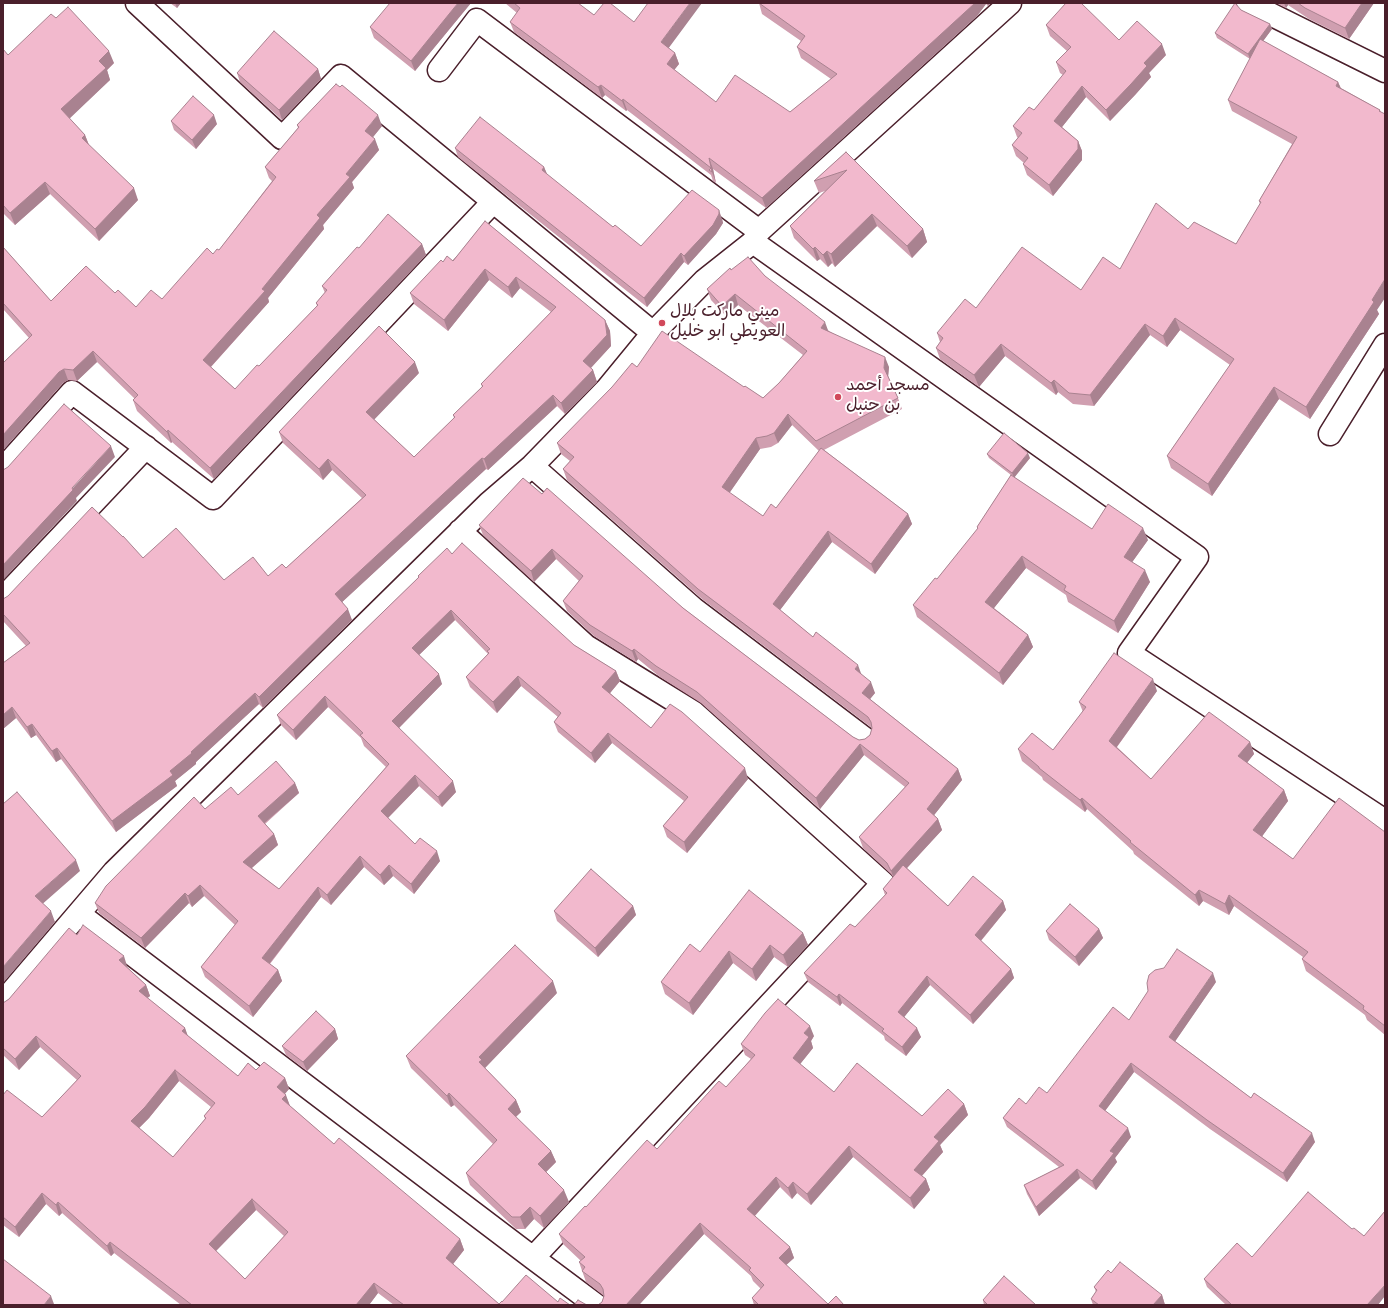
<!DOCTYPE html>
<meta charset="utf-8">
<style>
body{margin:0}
#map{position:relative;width:1388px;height:1308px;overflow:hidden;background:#fff;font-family:"Indie Flower",sans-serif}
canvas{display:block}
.frame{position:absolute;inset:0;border:4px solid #4a1f2b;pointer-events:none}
</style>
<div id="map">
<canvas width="1388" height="1308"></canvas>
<div class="frame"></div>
</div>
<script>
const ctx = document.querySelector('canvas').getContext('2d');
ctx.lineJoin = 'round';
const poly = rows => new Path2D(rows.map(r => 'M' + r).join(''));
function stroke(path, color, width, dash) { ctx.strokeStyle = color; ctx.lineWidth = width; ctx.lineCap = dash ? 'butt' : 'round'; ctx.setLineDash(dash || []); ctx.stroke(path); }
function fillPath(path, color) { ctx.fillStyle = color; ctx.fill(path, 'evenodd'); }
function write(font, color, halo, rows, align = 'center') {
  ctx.font = font + ' "Indie Flower","Playpen Sans Arabic",sans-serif'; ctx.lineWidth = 4; ctx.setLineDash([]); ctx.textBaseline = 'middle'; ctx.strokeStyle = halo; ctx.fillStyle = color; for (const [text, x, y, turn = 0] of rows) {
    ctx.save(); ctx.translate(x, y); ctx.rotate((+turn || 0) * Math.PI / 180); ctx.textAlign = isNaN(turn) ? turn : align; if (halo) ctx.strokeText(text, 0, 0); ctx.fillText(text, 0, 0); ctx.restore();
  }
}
const minor = poly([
 [137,3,282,138,341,76,653,333],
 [1248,3,1385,71],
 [439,70,477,20,759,231,1010,3],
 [753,242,1197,557,1129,653,1385,821],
 [1330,434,1385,345],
 [532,466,694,609,864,738],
 [3,469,72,392,213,498,493,202],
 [460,531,586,646,693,712,883,883,533,1258],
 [3,598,146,447],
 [79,914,533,1258,596,1305],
 [3,1002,114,872,489,503,532,466,607,389,653,333,705,280,753,242,759,231]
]);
stroke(minor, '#4a1f2b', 25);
stroke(minor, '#fff', 22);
fillPath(poly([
 [170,3,181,3,177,8],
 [471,3,415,71,374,38,370,27],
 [505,3,578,3,594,15,668,48,675,53,679,64,674,70,716,102,790,112,831,79,801,58,797,47,801,41,762,14,759,3,991,3,988,6,986,4,977,16,766,208,713,169,716,183,713,181,711,175,627,110,626,111,605,95,602,98,514,32,510,22,517,13],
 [1276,3,1374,3,1349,39,1309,19,1288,5,1286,8],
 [1241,10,1270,24,1272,29,1263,41,1338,82,1341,88,1380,110,1381,112,1377,310,1379,314,1310,419,1279,399,1212,496,1171,468,1167,456,1230,365,1180,330,1167,347,1150,335,1094,406,1073,404,1058,392,1056,395,1005,356,979,387,940,359,936,348,940,342,937,333,976,308,1081,290,1120,269,1188,229,1236,244,1260,204,1259,201,1292,144,1232,111,1228,100,1250,59,1217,38,1215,33],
 [56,18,114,63,107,70,110,80,69,118,85,135,89,145,138,200,99,241,50,194,15,225,3,213,3,49,8,55],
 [1046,25,1119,40,1166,55,1149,73,1151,77,1135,95,1110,121,1086,97,1062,127,1078,141,1082,151,1082,160,1053,196,1027,175,1023,164,1024,163,1016,156,1012,145,1018,138,1017,137,1013,126,1034,110,1063,75,1060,73,1056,62,1067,51,1050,36],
 [318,69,321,79,282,120,240,82,237,73],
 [171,121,217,124,196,149,174,130],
 [297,125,382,126,373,137,379,150,352,182,354,188,323,225,324,229,268,298,269,302,211,367,235,389,259,366,317,306,316,303,325,293,322,286,359,248,422,244,426,255,214,479,172,442,171,443,137,411,133,400,135,399,97,362,77,381,68,380,63,383,3,450,3,363,29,338,3,309,3,247,51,301,115,293,136,307,162,299,213,254,219,250,272,181,269,178,265,167,298,128],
 [455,148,544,167,547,175,613,227,641,246,722,219,723,223,716,234,688,265,684,262,647,307,458,157],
 [846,152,923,229,927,242,912,258,877,226,835,267,832,263,828,267,820,259,817,261,794,238,790,226,825,191,819,193,814,181],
 [485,221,605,320,610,331,611,346,591,368,593,370,597,382,565,414,557,406,488,470,486,469,342,602,352,620,263,708,259,704,196,762,196,764,175,781,177,786,116,832,61,759,56,762,36,735,31,738,16,718,3,729,3,663,26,646,3,621,3,599,143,558,224,580,268,576,286,568,362,498,332,470,323,480,283,443,279,432,419,373,374,419,414,457,454,418,453,415,482,387,481,384,551,312,520,288,512,298,489,280,448,331,414,304,410,293,443,262,453,261],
 [731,270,765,276,829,331,889,367,888,376,898,398,902,409,824,450,908,514,912,524,875,574,832,542,780,610,813,637,861,674,875,693,870,699,958,769,962,780,934,815,938,819,942,830,907,868,948,906,1003,901,1006,910,981,941,1011,969,1014,978,973,1024,930,985,904,1017,921,1037,906,1056,885,1040,884,1036,842,1003,840,1006,808,982,804,973,855,927,885,895,883,889,893,877,891,874,863,848,859,837,905,787,864,755,820,809,701,703,660,677,638,659,636,662,594,636,567,611,563,601,579,581,556,559,534,582,483,535,479,525,542,494,683,608,853,737,859,740,865,739,870,735,872,729,872,728,702,599,567,480,563,469,570,461,561,454,557,443,637,367,744,387,763,398,779,383,803,355,738,305,726,316,711,300,707,289],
 [792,425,819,451,776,508,763,516,729,493,760,449,771,447,778,443],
 [987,454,1030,458,1014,477,1092,529,1148,540,1132,562,1150,582,1118,633,1068,602,1066,595,1026,568,994,608,1028,635,1033,647,1003,685,917,617,913,605,937,579,978,529,977,527,1011,475,989,458],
 [452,554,574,645,616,671,620,681,610,693,651,728,748,779,687,853,667,837,663,826,684,801,612,743,595,763,558,732,554,722,558,717,521,686,497,713,470,687,466,677,488,654,455,620,419,655,442,684,399,728,456,792,442,807,419,786,388,818,415,844,440,861,414,894,393,876,384,885,364,867,331,905,321,897,270,964,278,970,282,981,253,1017,205,977,201,967,235,925,204,896,192,907,189,903,145,948,99,913,95,903,205,809,238,795,295,783,299,793,265,824,274,834,278,845,252,868,279,889,386,767,364,746,361,738,328,707,296,740,281,725,277,715,418,578,418,576],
 [1157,691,1117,747,1151,779,1250,742,1254,754,1247,762,1284,790,1288,801,1262,836,1293,859,1385,832,1385,1035,1367,1020,1365,1015,1306,971,1302,959,1303,957,1234,906,1229,915,1203,901,1199,906,1134,854,1133,851,1087,809,1085,812,1043,780,1042,777,1022,761,1018,749,1053,750,1083,712,1079,702],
 [633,906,636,915,598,957,557,921,554,911],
 [1099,929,1103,938,1079,966,1049,940,1046,931],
 [803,933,808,945,788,967,774,957,756,981,733,963,693,1015,665,994,661,982,700,952],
 [77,935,127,966,127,967,146,985,150,996,147,998,185,1028,187,1035,238,1076,256,1070,285,1078,289,1089,285,1094,290,1106,334,1144,460,1239,464,1250,453,1264,499,1304,502,1302,558,1302,570,1305,394,1305,378,1293,369,1305,181,1305,114,1253,111,1256,62,1213,59,1216,46,1204,19,1237,3,1225,3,1095,42,1117,77,1080,40,1047,19,1070,3,1055,3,1003,9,999],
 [179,1081,211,1107,204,1116,205,1119,173,1157,139,1128,149,1118],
 [256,1210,284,1236,245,1279,216,1251],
 [1216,982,1175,1041,1251,1098,1315,1142,1287,1182,1210,1129,1134,1072,1105,1111,1131,1137,1115,1158,1117,1162,1096,1190,1080,1178,1039,1216,1027,1194,1024,1185,1059,1167,1007,1127,1003,1118,1026,1104,1047,1093,1129,1020],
 [557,993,485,1068,516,1100,521,1112,516,1117,551,1151,556,1162,546,1172,569,1202,544,1228,534,1219,525,1229,516,1229,470,1185,466,1173,493,1144,454,1105,451,1107,411,1068,406,1056],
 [335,1029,338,1039,307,1071,286,1055,282,1046],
 [814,1036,811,1041,813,1048,800,1064,834,1092,922,1116,964,1104,968,1115,940,1145,943,1152,922,1176,926,1179,930,1190,914,1209,853,1157,811,1205,797,1193,792,1199,780,1187,755,1216,790,1247,794,1258,786,1265,828,1304,844,1305,754,1305,752,1298,761,1289,753,1281,751,1276,704,1234,639,1305,598,1305,602,1302,604,1296,586,1282,579,1262,581,1261,563,1244,559,1234,586,1207,657,1149,726,1087,751,1059,745,1055,741,1044],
 [1352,1229,1364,1236,1378,1305,1226,1305,1207,1287,1204,1279,1252,1257],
 [1111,1273,1162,1295,1165,1305,1093,1305,1091,1299,1096,1292,1094,1287],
 [983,1300,1036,1305,984,1305]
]), '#d09fb0');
fillPath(poly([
 [175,3,181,3,177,8],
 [458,3,471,3,415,71,411,61],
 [690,3,702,3,665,53,661,42],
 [975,3,986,3,986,4,977,16,766,208,762,198],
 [987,3,991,3,988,6],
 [1284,3,1288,3,1288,5,1286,8],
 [1362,3,1374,3,1349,39,1345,28],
 [1270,24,1272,29,1250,59,1248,54],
 [1162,44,1166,55,1149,73,1151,77,1135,95,1110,121,1106,110,1144,63],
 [109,51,114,63,107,70,110,80,66,122,61,109,99,61],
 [675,53,679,64,671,74,667,64],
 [318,69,321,79,282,120,279,110],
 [1338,82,1343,94,1336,86],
 [601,85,605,95,602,98,598,87],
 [1082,86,1086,97,1058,132,1054,121],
 [623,99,627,110,626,111,622,101],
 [214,115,217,124,196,149,192,140],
 [378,115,382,126,369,142,365,131],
 [85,135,90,148,82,138],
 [375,139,379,150,352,182,354,188,323,225,324,229,268,298,269,302,207,371,203,360,262,289,317,215,346,174],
 [1078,141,1082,151,1082,160,1053,196,1049,185],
 [709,158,713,169,716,183,712,172],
 [544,167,548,176,542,170],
 [45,182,50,194,15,225,10,213],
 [134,188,138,200,99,241,95,229],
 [719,210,722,219,723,223,716,234,688,265,684,256],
 [872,214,877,226,835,267,831,254],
 [923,229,927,242,912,258,907,246],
 [422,244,426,255,214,479,210,468],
 [815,247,820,259,817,261,813,249],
 [827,251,832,263,828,267,823,255],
 [681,253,684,262,647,307,644,298],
 [485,269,489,280,448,331,444,320],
 [516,277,520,288,512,298,508,287],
 [1385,279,1385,298,1377,310,1379,314,1310,419,1306,407],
 [735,294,738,305,726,316,722,306],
 [1175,318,1180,330,1167,347,1163,336],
 [605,320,610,331,611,346,587,372,583,361],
 [825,322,829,333,821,328],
 [1145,324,1150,335,1094,406,1090,395],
 [1001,344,1005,356,979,387,974,375],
 [93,351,97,362,77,381,73,370],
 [885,357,889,367,888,378,884,368],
 [415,362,419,373,371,423,366,412],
 [64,369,68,380,63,383,3,450,3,435,59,372],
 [593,370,597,382,565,414,561,403],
 [1054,380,1058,392,1056,395,1051,383],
 [1274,387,1279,399,1212,496,1208,484],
 [553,395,557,406,488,470,484,459],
 [788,414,792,425,778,443,774,433],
 [168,430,172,442,171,443,167,432],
 [756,438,760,449,726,498,722,487],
 [111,446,115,457,76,498,77,501,3,580,3,565],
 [1028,453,1030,458,1014,478,1012,473],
 [482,458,486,469,339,605,335,594],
 [328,459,332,470,323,480,319,469],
 [908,514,912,524,875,574,871,564],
 [1143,528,1148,540,1128,568,1124,557],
 [828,531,832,542,777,614,773,604],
 [552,549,556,559,534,582,531,571],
 [1022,556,1026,568,990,613,985,602],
 [1145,570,1150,582,1118,633,1114,621],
 [348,609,352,620,263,708,259,697],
 [451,610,455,620,416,658,412,648],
 [1028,635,1033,647,1003,685,999,673],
 [634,649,638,659,636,662,632,651],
 [858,665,862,676,855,669],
 [616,671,620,681,606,698,602,687],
 [439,674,442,684,396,731,392,721],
 [518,676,521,686,497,713,493,702],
 [1153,679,1157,691,1113,752,1109,741],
 [871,682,875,693,866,704,862,693],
 [255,693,259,704,196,762,196,764,175,781,177,786,116,832,112,821,170,771],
 [325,696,328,707,296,740,293,730],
 [12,707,16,718,3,729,3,715],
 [32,724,36,735,31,738,27,727],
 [608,733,612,743,595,763,591,753],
 [1250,742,1254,754,1243,768,1238,756],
 [860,744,864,755,820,809,816,798],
 [57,748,61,759,56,762,52,751],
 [745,768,748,779,687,853,684,842],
 [958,769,962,780,931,819,927,809],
 [415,775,419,786,384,822,381,811],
 [453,781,456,792,442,807,438,797],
 [295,783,299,793,261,826,258,816],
 [1284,790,1288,801,1258,842,1253,830],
 [1082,798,1087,809,1085,812,1080,800],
 [938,819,942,830,895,881,891,871],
 [274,834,278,845,247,872,243,862],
 [437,851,440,861,414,894,411,884],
 [360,856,364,867,331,905,327,895],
 [76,860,80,871,39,907,35,896],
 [389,865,393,876,384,885,380,875],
 [200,885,204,896,192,907,188,896],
 [318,887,321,897,266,968,262,958],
 [1199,890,1203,901,1199,906,1195,895],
 [185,893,189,903,145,948,141,938],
 [1229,895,1234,906,1229,915,1225,904],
 [1003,901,1006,910,978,944,975,935],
 [633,906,636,915,598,957,595,948],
 [51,911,55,922,3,983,3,967],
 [1099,929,1103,938,1079,966,1075,957],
 [803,933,808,945,788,967,783,955],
 [770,945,774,957,756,981,752,969],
 [729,951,733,963,693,1015,689,1003],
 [124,956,127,966,123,971,119,960],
 [1011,969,1014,978,973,1024,970,1015],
 [278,970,282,981,253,1017,249,1006],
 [1213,973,1216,982,1172,1046,1169,1037],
 [927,976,930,985,901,1021,898,1012],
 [553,981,557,993,485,1068,479,1062,479,1057],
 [146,985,150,996,143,1002,139,991],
 [839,994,842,1003,840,1006,837,997],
 [810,1026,814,1036,811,1041,813,1048,797,1068,793,1058,804,1033],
 [185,1028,189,1039,182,1031],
 [917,1028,921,1037,906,1056,902,1047],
 [335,1029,338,1039,307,1071,303,1062],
 [36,1036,40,1047,19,1070,15,1059],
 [1131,1063,1134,1072,1102,1115,1099,1106],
 [175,1070,179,1081,149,1118,135,1132,131,1121],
 [285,1078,289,1089,281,1098,277,1087],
 [449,1093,454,1105,451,1107,447,1096],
 [286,1095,290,1106,282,1099],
 [516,1100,521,1112,512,1120,508,1109],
 [964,1104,968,1115,940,1145,943,1152,918,1180,914,1170,934,1137],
 [1128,1128,1131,1137,1115,1158,1117,1162,1096,1190,1092,1181,1110,1151],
 [1312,1133,1315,1142,1287,1182,1283,1173],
 [849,1146,853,1157,811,1205,807,1194],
 [551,1151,556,1162,542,1176,538,1164],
 [1077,1169,1080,1178,1039,1216,1036,1207],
 [776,1177,780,1187,751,1220,747,1209],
 [926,1179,930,1190,914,1209,910,1198],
 [793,1182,797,1193,792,1199,788,1188],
 [564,1190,569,1202,544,1228,540,1216],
 [42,1193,46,1204,19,1237,15,1227],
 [252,1199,256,1210,212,1255,209,1244],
 [58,1202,62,1213,59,1216,56,1205],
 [530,1207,534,1219,525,1229,520,1217],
 [700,1223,704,1234,639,1305,626,1305],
 [460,1239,464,1250,450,1268,446,1258],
 [110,1242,114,1253,111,1256,107,1246],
 [790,1247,794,1258,783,1268,779,1258],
 [374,1283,378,1293,369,1305,356,1305],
 [1385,1285,1385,1296,1378,1305,1367,1305],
 [1162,1295,1165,1305,1153,1305],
 [51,1296,54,1304,54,1305,44,1305]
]), '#a98290');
const building = poly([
 [390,3,458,3,411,61,370,27,390,3],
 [514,3,578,3,594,15,604,3,610,3,634,22,648,3,690,3,661,42,675,53,667,64,716,102,735,75,790,112,837,74,797,47,805,36,759,3,975,3,762,198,709,158,712,172,709,170,711,168,623,99,622,101,601,85,598,87,510,22,520,8,514,3],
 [1066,3,1081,3,1119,40,1137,21,1162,44,1144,63,1147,66,1131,84,1106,110,1082,86,1054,121,1078,141,1078,149,1049,185,1023,164,1028,158,1012,145,1022,133,1013,126,1029,107,1034,110,1066,71,1056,62,1071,47,1046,25,1066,3],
 [1235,3,1241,10,1270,24,1248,54,1215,33,1235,3],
 [1298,3,1362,3,1345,28,1305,8,1298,3],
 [68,7,109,51,99,61,106,68,61,109,85,135,82,138,134,188,95,229,45,182,10,213,3,205,3,49,8,55,51,14,56,18,68,7],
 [274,31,318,69,279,110,237,73,274,31],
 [1260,39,1338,82,1336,86,1380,110,1379,111,1385,114,1385,279,1372,300,1374,302,1306,407,1274,387,1208,484,1167,456,1234,359,1175,318,1163,336,1145,324,1090,395,1069,393,1054,380,1051,383,1001,344,974,375,936,348,943,338,937,333,965,299,976,308,1022,247,1081,290,1103,257,1120,269,1156,203,1188,229,1194,222,1236,244,1261,202,1259,201,1297,137,1228,100,1260,39],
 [336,84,340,87,342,85,378,115,365,131,375,139,346,174,350,177,317,215,320,218,262,289,265,291,203,360,235,389,257,365,259,366,318,305,316,303,327,290,322,286,357,247,359,248,388,214,422,244,210,468,168,430,167,432,133,400,138,395,93,351,73,370,64,369,59,372,3,435,3,363,32,335,3,303,3,247,51,301,86,266,115,293,118,290,136,307,151,290,162,299,207,248,213,254,217,249,219,250,276,177,265,167,299,127,297,125,336,84],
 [193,96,214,115,192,140,171,121,193,96],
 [480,117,544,167,542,170,613,227,615,225,641,246,692,190,719,210,719,214,713,225,684,256,681,253,644,298,455,148,480,117],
 [846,152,923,229,907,246,872,214,831,254,827,251,823,255,815,247,813,249,790,226,847,170,814,181,846,152],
 [485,221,605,320,607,335,583,361,593,370,561,403,553,395,484,459,482,458,335,594,348,609,259,697,255,693,191,752,192,753,170,771,173,775,112,821,57,748,52,751,32,724,27,727,12,707,3,715,3,663,30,643,3,614,3,599,8,596,92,507,123,537,123,536,143,558,176,528,224,580,253,557,268,576,282,564,286,568,366,495,328,459,319,469,279,432,379,326,415,362,366,412,414,457,455,417,453,415,483,386,481,384,556,307,516,277,508,287,485,269,444,320,410,293,441,260,443,262,447,256,453,261,485,221],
 [748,257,765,276,825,322,821,328,885,357,884,368,898,398,816,441,788,414,774,433,767,436,756,438,722,487,763,516,771,504,776,508,821,448,908,514,871,564,828,531,773,604,813,637,816,632,858,665,855,669,871,682,862,693,958,769,927,809,938,819,891,871,887,863,859,837,909,783,860,744,816,798,697,692,656,666,634,649,632,651,590,625,563,601,583,576,552,549,531,571,479,525,523,478,542,494,547,488,683,608,853,737,859,740,865,739,870,735,872,728,871,722,868,717,698,589,563,469,574,457,557,443,612,387,632,363,637,367,662,331,744,387,745,386,763,398,779,383,807,351,735,294,722,306,707,289,730,268,731,270,748,257],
 [64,404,111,446,72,488,73,490,3,565,3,470,8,467,64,404],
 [1004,433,1028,453,1012,473,987,454,1004,433],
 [1011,475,1092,529,1108,504,1143,528,1124,557,1145,570,1114,621,1064,590,1066,586,1022,556,985,602,1028,635,999,673,913,605,935,578,937,579,978,528,977,527,1011,475],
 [462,543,574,645,616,671,602,687,651,728,670,704,682,712,745,768,684,842,663,826,688,797,608,733,591,753,554,722,561,713,518,676,493,702,466,677,489,653,487,651,490,649,451,610,412,648,439,674,392,721,453,781,438,797,415,775,381,811,415,844,420,838,437,851,411,884,389,865,380,875,360,856,327,895,318,887,262,958,278,970,249,1006,201,967,238,921,200,885,188,896,185,893,141,938,95,903,106,886,194,797,205,809,231,787,238,795,276,761,295,783,258,816,274,834,243,862,279,889,389,764,360,735,363,733,325,696,293,730,277,715,419,577,418,576,447,548,452,554,462,543],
 [1114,653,1153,679,1109,741,1151,779,1209,712,1250,742,1238,756,1284,790,1253,830,1293,859,1339,798,1385,832,1385,1026,1363,1009,1364,1006,1302,959,1308,952,1229,895,1225,904,1199,890,1195,895,1130,842,1131,841,1082,798,1080,800,1039,768,1039,767,1018,749,1032,733,1053,750,1086,707,1079,702,1114,653],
 [17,792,76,860,35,896,51,911,3,967,3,804,17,792],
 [903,865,948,906,973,876,1003,901,975,935,1011,969,970,1015,927,976,898,1012,917,1028,902,1047,882,1031,884,1029,839,994,837,997,804,973,850,924,855,927,887,893,883,889,903,865],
 [591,869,633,906,595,948,554,911,591,869],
 [749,890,803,933,783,955,770,945,752,969,729,951,689,1003,661,982,690,944,700,952,749,890],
 [1070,904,1099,929,1075,957,1046,931,1070,904],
 [83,925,124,956,119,960,146,985,139,991,185,1028,182,1031,238,1076,248,1063,256,1070,264,1062,285,1078,277,1087,286,1095,282,1099,334,1144,339,1138,460,1239,446,1258,499,1304,502,1301,502,1302,526,1275,558,1302,560,1298,570,1305,404,1305,374,1283,356,1305,192,1305,110,1242,107,1246,58,1202,56,1205,42,1193,15,1227,3,1217,3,1095,7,1090,42,1117,81,1076,36,1036,15,1059,3,1048,3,1003,9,999,69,928,77,935,83,925],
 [175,1070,215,1103,204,1116,206,1118,173,1157,131,1121,145,1107,175,1070],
 [252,1199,288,1232,245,1279,209,1244,252,1199],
 [515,945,553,981,479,1057,482,1060,479,1062,516,1100,508,1109,551,1151,538,1164,564,1190,540,1216,530,1207,520,1217,512,1217,466,1173,497,1140,449,1093,447,1096,406,1056,515,945],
 [1177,949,1213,973,1169,1037,1251,1098,1254,1093,1312,1133,1283,1173,1207,1120,1131,1063,1099,1106,1128,1128,1110,1151,1114,1153,1092,1181,1077,1169,1036,1207,1024,1185,1064,1165,1003,1118,1019,1098,1026,1104,1039,1087,1047,1093,1113,1007,1129,1020,1148,991,1147,983,1149,975,1155,970,1164,968,1177,949],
 [778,999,810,1026,804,1033,809,1037,793,1058,834,1092,857,1063,922,1116,948,1089,964,1104,934,1137,939,1141,914,1170,926,1179,910,1198,849,1146,807,1194,793,1182,788,1188,776,1177,747,1209,790,1247,779,1258,828,1304,836,1296,844,1305,759,1305,752,1298,764,1285,749,1270,751,1268,700,1223,626,1305,598,1305,602,1302,604,1296,603,1289,600,1284,582,1271,585,1267,579,1262,585,1257,559,1234,585,1206,586,1207,647,1140,657,1149,719,1081,726,1087,755,1055,741,1044,765,1013,778,999],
 [316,1011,335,1029,303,1062,282,1046,316,1011],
 [1308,1192,1352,1229,1354,1228,1364,1236,1385,1211,1385,1285,1367,1305,1232,1305,1204,1279,1237,1243,1252,1257,1308,1192],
 [3,1259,51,1296,44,1305,3,1305,3,1259],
 [1120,1262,1162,1295,1153,1305,1099,1305,1091,1299,1097,1290,1094,1287,1108,1270,1111,1273,1120,1262],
 [1004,1276,1036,1305,988,1305,983,1300,1004,1276],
 [578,1300,585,1304,587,1305,574,1305,578,1300]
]);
fillPath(building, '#f2b9cd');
stroke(building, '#a98290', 1);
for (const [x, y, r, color] of [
 [662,323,4,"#d1495b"],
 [838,397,4,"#d1495b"]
]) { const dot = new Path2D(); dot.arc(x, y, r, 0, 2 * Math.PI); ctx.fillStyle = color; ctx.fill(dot); stroke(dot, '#fff', 1.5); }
write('17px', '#4a1f2b', '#fff', [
 ["ميني ماركت بلال",670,313],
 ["العويطي ابو خليل",670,333],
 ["مسجد أحمد",846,387],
 ["بن حنبل",846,407]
], 'left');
</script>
